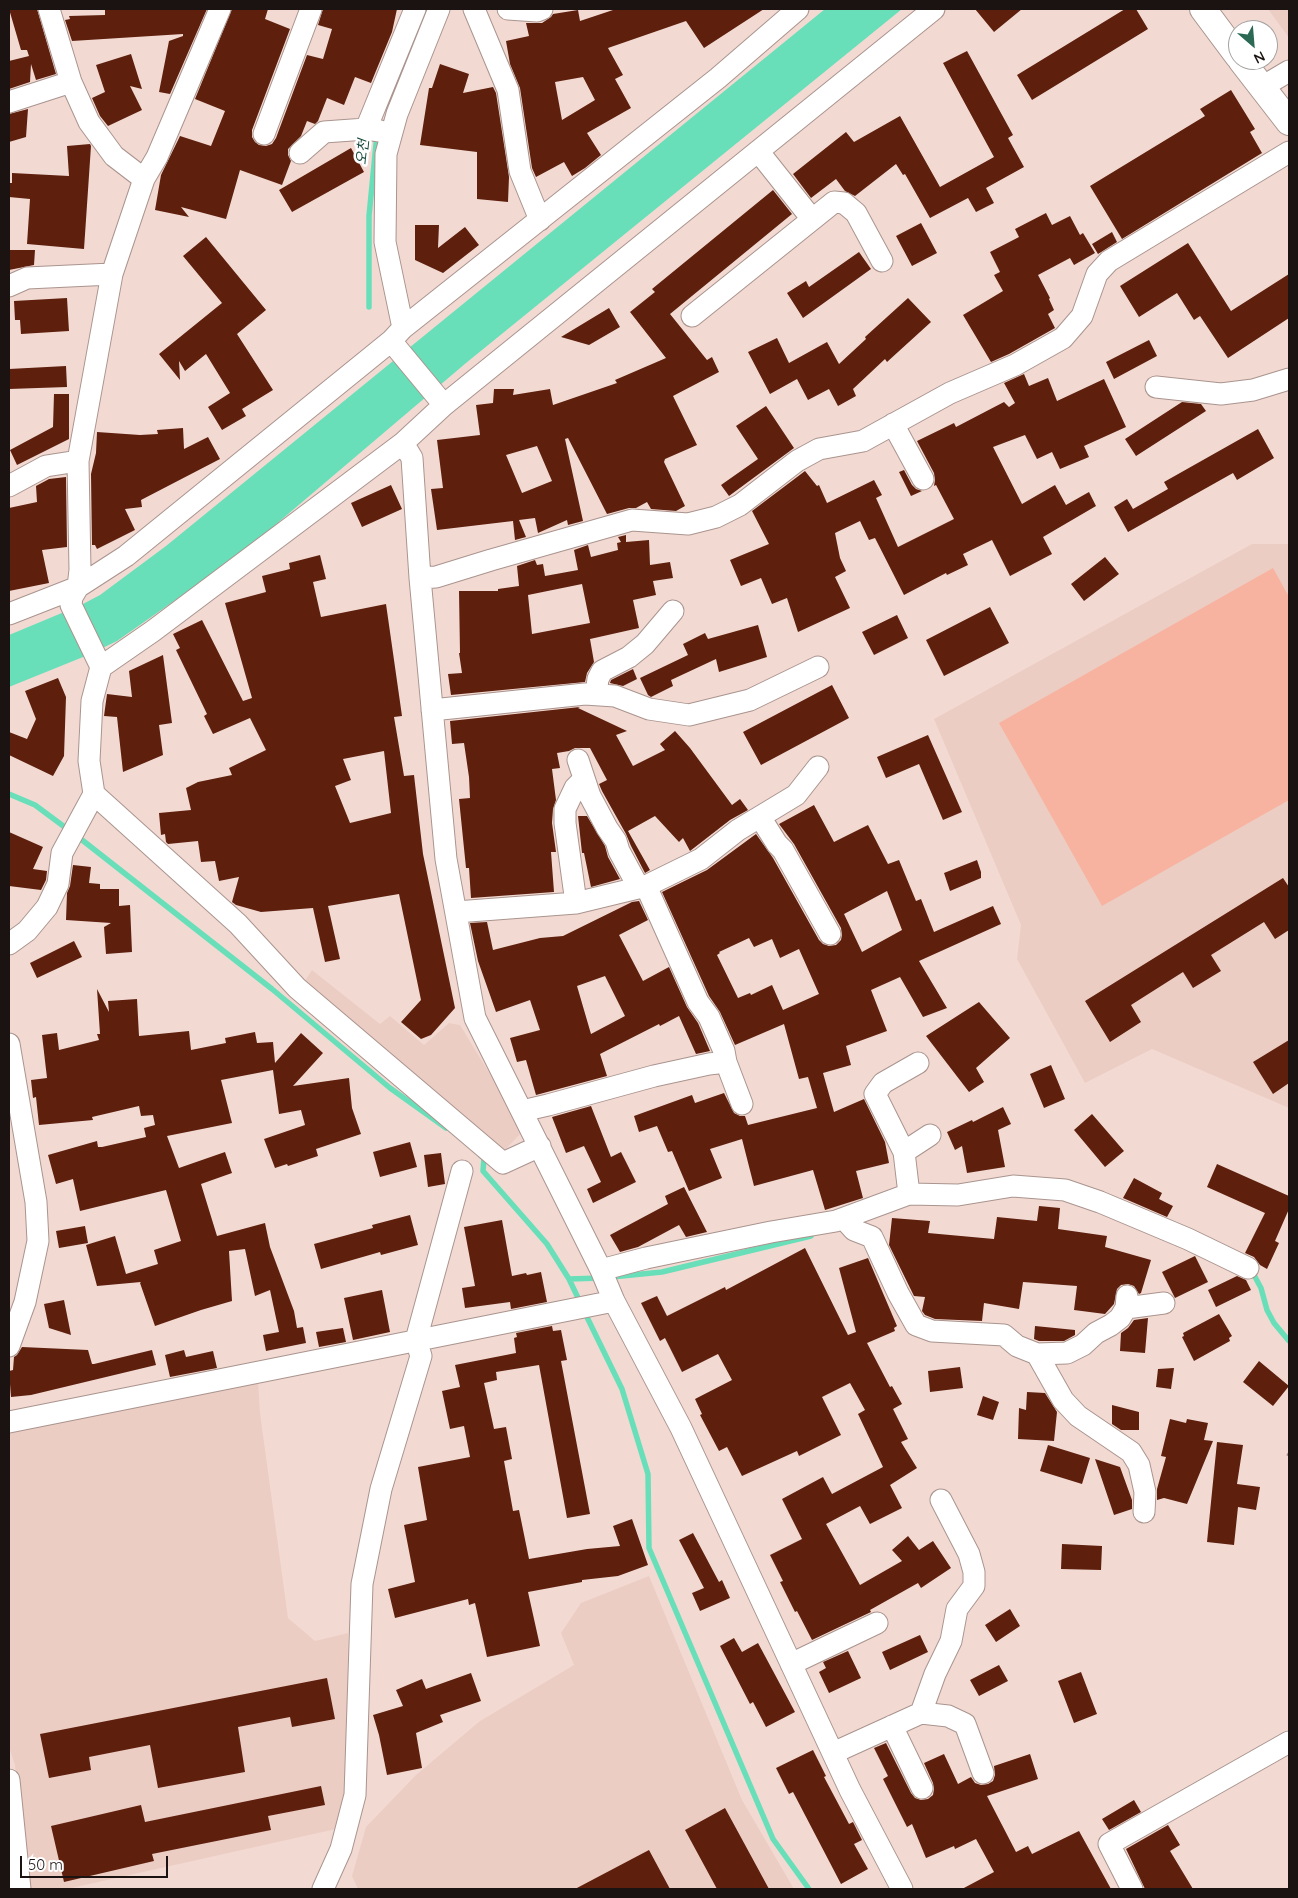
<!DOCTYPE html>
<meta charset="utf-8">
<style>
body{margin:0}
#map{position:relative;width:1298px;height:1898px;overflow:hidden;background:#f2dad3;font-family:Quicksand,sans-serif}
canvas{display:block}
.frame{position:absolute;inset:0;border:10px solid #1b1311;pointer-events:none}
.north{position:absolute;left:1228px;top:20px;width:50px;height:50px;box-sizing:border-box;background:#fff;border:1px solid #a4a1a0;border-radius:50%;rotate:153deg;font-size:14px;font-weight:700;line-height:20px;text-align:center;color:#1b1311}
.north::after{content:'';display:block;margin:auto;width:18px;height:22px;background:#2b6955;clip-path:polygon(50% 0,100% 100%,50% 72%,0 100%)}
.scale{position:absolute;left:20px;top:1856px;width:148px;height:22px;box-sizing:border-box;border:2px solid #1b1311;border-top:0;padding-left:6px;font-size:15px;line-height:18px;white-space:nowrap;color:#1b1311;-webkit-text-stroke:4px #fff;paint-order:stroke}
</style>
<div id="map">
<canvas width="1298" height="1898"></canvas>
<div class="frame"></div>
<div class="north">N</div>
<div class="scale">50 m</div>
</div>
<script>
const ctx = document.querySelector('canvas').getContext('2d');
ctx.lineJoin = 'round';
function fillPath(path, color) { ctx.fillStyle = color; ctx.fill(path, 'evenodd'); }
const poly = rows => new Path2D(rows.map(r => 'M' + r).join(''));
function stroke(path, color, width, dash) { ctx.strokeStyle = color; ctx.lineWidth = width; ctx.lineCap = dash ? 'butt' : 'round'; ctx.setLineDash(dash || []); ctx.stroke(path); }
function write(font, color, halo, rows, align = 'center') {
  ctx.font = font + ' Quicksand,"Noto Sans KR",sans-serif'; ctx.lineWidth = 5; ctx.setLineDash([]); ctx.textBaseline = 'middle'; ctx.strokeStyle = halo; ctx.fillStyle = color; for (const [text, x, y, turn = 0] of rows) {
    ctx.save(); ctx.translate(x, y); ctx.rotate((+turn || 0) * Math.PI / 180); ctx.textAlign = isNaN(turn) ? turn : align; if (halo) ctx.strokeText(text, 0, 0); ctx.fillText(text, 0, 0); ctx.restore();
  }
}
fillPath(poly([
 [1268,9,1289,9,1289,38],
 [1252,544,1289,544,1289,1108,1152,1049,1085,1083,1017,959,1021,925,934,719],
 [312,970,380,1024,390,1016,424,1045,449,1023,460,1025,524,1130,502,1153,302,985],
 [258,1382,260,1413,288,1618,315,1641,348,1633,347,1791,336,1829,67,1889,27,1889,15,1765,9,1747,9,1431],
 [649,1576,742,1800,794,1889,358,1889,352,1876,366,1827,416,1775,480,1721,574,1665,561,1633,581,1603]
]), '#eccdc4');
fillPath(poly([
 [1273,568,1289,597,1289,800,1102,906,999,723]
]), '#f7b3a0');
fillPath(poly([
 [825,9,902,9,466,363,241,554,117,641,88,655,9,687,9,635,81,605,100,595,166,546]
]), '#69dfb9');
stroke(poly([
 [369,307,369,216,377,134],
 [9,794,35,805,70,831],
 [77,836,272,989,390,1088,446,1128],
 [481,1156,484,1158,483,1171,547,1244,569,1279,580,1302],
 [1250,1273,1254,1275,1261,1288,1267,1310,1274,1323,1289,1341],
 [612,1277,662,1272,811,1236],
 [569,1279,601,1278],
 [584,1311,622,1389,648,1474,649,1548,773,1839,809,1889]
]), '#69dfb9', 5.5);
fillPath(poly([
 [9,9,37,9,56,74,36,80,31,64,30,82,9,89,9,61,29,56,27,50,21,50],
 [105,9,207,9,170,94,159,92,169,41,183,36,183,34,72,41,65,20,70,19,69,16,105,15],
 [232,9,268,9,265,19,290,29,252,130,252,137,255,142,259,145,266,146,272,144,276,138,307,55,323,59,332,29,318,25,323,9,397,9,392,32,371,83,355,77,344,105,327,98,318,121,315,124,307,121,301,136,288,149,288,155,291,161,282,185,240,170,226,219,181,207,189,217,155,210,161,175,180,136,211,146,225,111,195,99],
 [616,9,764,9,704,48,686,21,608,48,623,75,615,79,631,108,587,133,601,155,585,168,572,176,564,162,536,177,532,168,520,88,510,64,506,41,529,36,526,23,542,23,551,17,553,14,578,10,580,21],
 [583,77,595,100,562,120,555,82],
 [975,9,1022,9,994,32],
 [1125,9,1136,9,1148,29,1032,100,1017,75],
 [967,51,1013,135,1008,138,1024,167,986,188,994,203,976,212,968,198,930,218,905,174,903,175,896,164,855,196,845,191,836,179,811,198,793,174,846,132,854,142,900,116,940,187,994,157,943,63],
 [131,54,142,89,130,86,142,110,108,126,100,116,92,98,105,92,96,65],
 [440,64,469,74,463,93,493,87,496,93,509,177,508,202,477,199,477,152,420,145,429,88,432,88],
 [1231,90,1255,129,1250,132,1262,153,1122,239,1090,186,1205,116,1200,109],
 [28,109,26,137,9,142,9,114],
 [90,144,91,146,84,249,27,244,30,199,9,197,9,183,12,183,12,173,69,176,67,146],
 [351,148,364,172,292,212,279,190],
 [773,190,792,214,670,314,707,360,712,357,719,372,673,396,697,445,665,459,664,462,685,506,676,511,651,509,647,502,636,508,629,508,607,514,568,438,565,439,583,521,568,525,567,520,538,533,535,518,519,520,526,537,515,540,513,521,437,530,431,489,443,488,437,440,480,435,476,405,493,403,494,389,514,389,513,395,550,389,553,405,617,383,615,380,666,358,630,312,655,292,652,289],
 [537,446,552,481,522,493,506,455],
 [1046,213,1052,225,1070,216,1080,235,1083,233,1095,253,1074,265,1070,258,1038,275,1050,298,1049,299,1054,310,1048,314,1055,328,1009,354,991,362,963,315,1003,291,994,275,1000,272,990,252,1019,237,1015,229],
 [921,223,937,253,912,266,896,236],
 [415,225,439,225,438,248,465,227,479,245,443,273,415,260],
 [1112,232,1117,242,1098,254,1092,244],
 [206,237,266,310,237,334,273,390,242,409,246,416,222,430,208,407,230,393,206,354,185,371,179,361,180,380,159,354,222,303,183,256],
 [1188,243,1231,311,1289,274,1289,318,1228,358,1200,316,1194,320,1177,293,1139,317,1120,286],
 [9,250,35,250,34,265,9,270],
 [859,252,871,269,803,318,787,293,806,281,809,287],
 [67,298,69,331,21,334,20,320,15,320,14,301],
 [908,298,931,322,887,362,885,359,853,389,856,396,838,406,829,389,808,400,797,379,770,394,748,352,777,338,789,363,827,342,839,364,866,339,865,337],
 [609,308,620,327,589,345,561,337],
 [1149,340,1157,356,1114,379,1106,362],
 [66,366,67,387,9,389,9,369],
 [1024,374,1029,386,1048,378,1057,401,1104,379,1126,427,1084,446,1089,457,1060,469,1052,452,1037,459,1025,435,993,447,1022,504,1055,485,1066,505,1089,492,1096,506,1043,537,1052,554,1010,576,992,540,963,554,968,565,947,575,946,573,904,595,875,538,869,540,860,521,835,533,840,558,846,571,835,577,850,608,798,632,787,598,772,604,761,578,741,586,730,560,769,544,752,511,805,471,817,486,819,485,827,503,874,480,882,495,876,498,898,547,954,519,936,485,934,486,935,480,934,473,917,441,954,423,956,427,1004,402,1009,407,1015,403,1004,383],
 [54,394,69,394,69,439,17,465,10,450,53,427],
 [1182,402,1201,404,1206,411,1136,456,1125,439],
 [766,406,794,448,729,496,721,485,758,459,736,426],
 [183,428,184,449,208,437,220,459,141,500,142,507,125,509,135,530,97,549,95,545,92,545,91,474,96,453,97,432,140,435,158,434,157,430],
 [1258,429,1274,458,1237,480,1233,473,1128,532,1114,507,1127,499,1133,509,1168,489,1164,482],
 [904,470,912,485,916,489,922,491,911,496,899,472],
 [66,477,67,547,42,550,49,583,9,591,9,508,37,502,36,486,49,479],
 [391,485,402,509,362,527,351,503],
 [626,535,626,542,649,540,650,565,670,562,673,578,653,581,656,595,633,600,639,628,590,639,594,662,587,673,585,682,451,695,448,674,462,673,459,653,460,653,459,591,498,591,498,589,519,586,517,566,535,560,537,565,543,564,545,576,578,570,574,550,588,545,591,557,618,550,617,543,621,542,618,537],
 [582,584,590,623,532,634,528,595],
 [320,555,326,579,313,582,321,617,386,604,402,716,394,717,404,776,414,775,423,854,455,1008,431,1035,421,1039,401,1022,421,1000,399,894,328,906,340,959,325,962,313,908,261,912,236,905,232,902,239,877,219,881,215,861,201,862,198,841,168,844,166,842,165,834,161,835,159,813,191,810,186,788,198,782,232,775,229,768,266,750,250,718,213,734,204,716,207,714,176,650,180,648,173,634,202,620,243,701,252,698,225,603,266,592,262,576,290,569,289,563],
 [384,751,391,813,350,823,335,786,351,780,343,759],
 [1105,557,1119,574,1084,601,1071,584],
 [990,607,1009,643,944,676,926,640],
 [897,615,908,638,874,655,862,632],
 [758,625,767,657,719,672,716,659,671,680,673,686,651,697,648,695,640,678,688,655,683,644,705,633,708,639],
 [163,655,172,723,159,725,163,755,123,772,117,717,104,716,107,694,132,697,129,671],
 [633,669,637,679,623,686,610,683,611,680],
 [58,678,66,697,64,756,53,776,9,755,9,732,27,739,36,719,25,691],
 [832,685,849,718,761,765,743,732],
 [580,707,578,708,627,731,616,735,633,766,665,750,660,744,675,731,690,748,732,805,740,799,748,810,730,820,690,851,683,838,679,842,655,816,628,831,650,870,645,873,631,846,626,834,602,791,599,784,607,780,590,748,575,748,569,751,557,753,560,768,552,769,556,800,553,809,552,823,556,852,551,852,554,892,471,898,469,868,466,868,459,799,470,798,469,777,464,743,452,744,450,721],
 [928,735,962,812,943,820,919,764,886,778,877,757],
 [814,805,834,842,868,825,888,864,899,860,916,901,921,899,934,932,993,906,1001,924,919,961,947,1008,923,1017,900,977,871,990,887,1031,846,1046,851,1065,823,1073,834,1112,864,1099,885,1142,889,1163,856,1171,863,1198,825,1210,813,1170,754,1186,742,1139,710,1149,722,1178,689,1191,672,1151,668,1152,657,1126,639,1132,634,1116,692,1095,695,1103,724,1093,734,1113,740,1116,745,1116,748,1125,817,1108,808,1077,799,1079,784,1024,735,1045,720,1012,709,996,662,892,707,870,756,834,773,858,819,940,823,944,829,946,836,945,841,940,842,935,841,928,794,844,779,824],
 [887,891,902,930,862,952,844,914],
 [749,938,754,947,772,939,780,958,799,949,819,994,783,1010,772,985,751,995,750,993,738,998,717,955,720,953,719,952],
 [578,816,587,816,605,846,608,857,620,879,591,887,584,853,582,853],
 [9,832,43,847,33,869,47,871,46,880,41,890,9,886],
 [977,860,981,872,981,878,950,891,944,873],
 [73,865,91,867,89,883,100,884,100,889,119,889,119,906,130,905,132,952,106,954,104,927,111,923,66,920,67,893,70,886],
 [1283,878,1289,887,1289,930,1275,939,1264,922,1211,955,1221,971,1193,988,1183,972,1131,1005,1141,1022,1110,1042,1085,1001],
 [639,901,648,920,619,935,643,981,669,967,687,1007,698,1023,710,1051,696,1054,679,1016,660,1026,659,1024,600,1054,607,1076,536,1095,526,1060,517,1062,510,1038,540,1030,530,1000,496,1012,478,961,470,923,487,922,493,950,540,938,563,936,632,902],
 [605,976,625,1016,591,1034,577,986],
 [74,941,82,957,37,978,30,963],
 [97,989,109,1012,108,1001,137,999,139,1036,189,1031,191,1050,226,1043,225,1038,255,1032,257,1043,273,1042,275,1063,301,1033,323,1053,293,1086,349,1078,352,1108,361,1134,316,1149,318,1156,288,1166,287,1164,275,1168,264,1139,305,1125,301,1110,279,1114,273,1070,221,1080,232,1123,167,1136,179,1168,225,1152,232,1173,201,1184,217,1236,265,1223,270,1247,294,1311,297,1328,303,1327,306,1343,266,1351,263,1335,279,1332,270,1290,255,1296,245,1249,229,1251,232,1301,201,1310,155,1326,140,1283,141,1282,97,1286,86,1245,115,1236,126,1274,158,1264,154,1250,181,1241,166,1190,80,1211,73,1179,56,1184,48,1155,97,1141,98,1147,102,1147,146,1137,144,1128,155,1125,153,1115,141,1116,139,1106,92,1117,93,1120,39,1125,36,1097,33,1098,31,1080,47,1078,42,1035,57,1033,59,1050,99,1040,97,1034,100,1034],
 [979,1002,1010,1038,976,1068,984,1082,969,1092,926,1036],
 [1289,1040,1289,1083,1273,1094,1253,1062],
 [1051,1065,1065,1099,1044,1108,1030,1074],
 [591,1106,611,1157,621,1152,636,1182,593,1203,587,1189,601,1182,584,1146,566,1153,552,1117],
 [1003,1107,1011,1124,998,1130,1005,1167,967,1173,962,1146,955,1150,947,1132,972,1120,973,1122],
 [1092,1114,1124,1151,1105,1167,1074,1130],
 [410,1142,417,1167,380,1177,373,1152],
 [441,1153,445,1184,428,1187,424,1155],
 [1217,1164,1289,1196,1289,1209,1275,1241,1279,1243,1267,1269,1260,1265,1254,1257,1245,1253,1265,1213,1207,1187],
 [1134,1178,1162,1193,1159,1199,1173,1206,1167,1217,1123,1198],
 [684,1187,707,1232,686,1237,679,1225,638,1247,620,1252,610,1235,668,1204,665,1196],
 [1039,1206,1060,1208,1058,1229,1107,1236,1105,1247,1151,1260,1141,1293,1139,1294,1134,1286,1128,1284,1121,1285,1117,1289,1114,1304,1105,1314,1074,1310,1077,1286,1023,1282,1019,1309,984,1303,982,1321,935,1319,925,1315,922,1311,925,1297,914,1296,889,1245,892,1218,930,1221,928,1233,994,1239,997,1217,1037,1221],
 [410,1215,418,1245,381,1255,380,1252,321,1269,314,1244,373,1228,372,1225],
 [502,1220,512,1276,526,1273,527,1275,541,1272,547,1302,511,1309,510,1302,465,1308,462,1288,475,1286,464,1227],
 [85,1226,88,1243,59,1248,56,1231],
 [805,1248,848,1335,856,1332,839,1268,868,1258,897,1326,894,1328,895,1331,867,1343,890,1387,892,1386,902,1404,893,1409,908,1439,901,1442,917,1468,890,1485,902,1508,870,1524,860,1506,826,1524,860,1585,902,1561,892,1550,908,1536,919,1550,933,1541,951,1568,921,1588,918,1583,870,1610,871,1612,812,1640,797,1611,795,1612,780,1582,783,1581,770,1555,802,1539,782,1499,823,1477,832,1494,883,1467,858,1414,865,1410,850,1383,822,1397,841,1435,799,1456,797,1451,742,1476,727,1447,719,1451,700,1415,702,1414,695,1399,732,1380,718,1354,682,1372,665,1338,660,1341,641,1303,657,1296,667,1316,725,1287,726,1290],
 [1195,1256,1208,1282,1175,1298,1162,1272],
 [1237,1276,1246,1280,1251,1290,1216,1307,1208,1290],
 [382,1290,390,1332,353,1340,344,1298],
 [64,1300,71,1335,49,1328,44,1304],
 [1219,1314,1232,1336,1229,1338,1230,1341,1194,1361,1182,1337,1184,1336,1183,1333],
 [1148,1318,1145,1353,1120,1351,1121,1333,1128,1328,1134,1320],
 [552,1326,553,1331,561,1330,567,1360,561,1361,590,1514,567,1518,539,1365,496,1372,497,1380,484,1383,494,1429,506,1427,512,1459,504,1461,513,1511,519,1510,529,1559,587,1549,620,1546,613,1526,632,1519,648,1565,618,1576,582,1580,582,1582,528,1592,540,1646,487,1657,475,1603,469,1605,468,1599,395,1618,388,1589,415,1582,404,1525,427,1520,418,1467,470,1457,464,1426,450,1429,442,1391,460,1387,455,1365,516,1353,514,1338,517,1337,516,1333],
 [1035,1326,1075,1330,1075,1335,1064,1341,1039,1341,1034,1339],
 [343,1328,346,1342,319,1347,316,1332],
 [22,1347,88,1350,92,1364,94,1364,152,1350,156,1365,31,1395,11,1397,9,1371,13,1370,14,1357,17,1355],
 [184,1350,186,1357,213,1351,217,1368,170,1377,165,1355],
 [1259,1361,1289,1386,1273,1406,1243,1382],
 [960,1367,963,1388,930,1392,928,1371],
 [1174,1368,1171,1389,1156,1387,1158,1369],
 [1027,1392,1045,1393,1057,1412,1054,1441,1018,1439,1019,1408,1026,1410],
 [983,1396,999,1402,993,1420,977,1415],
 [1112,1405,1139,1412,1139,1430,1121,1430,1112,1424],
 [1170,1419,1186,1423,1187,1419,1208,1423,1204,1440,1213,1441,1187,1504,1164,1498,1157,1500,1157,1489,1166,1457,1161,1456],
 [1217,1442,1243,1445,1237,1484,1260,1487,1256,1510,1238,1507,1234,1545,1207,1542],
 [1048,1445,1090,1458,1082,1484,1040,1471],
 [1095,1459,1120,1467,1132,1500,1132,1509,1114,1515],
 [693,1533,719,1582,722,1580,730,1598,700,1611,692,1593,704,1588,679,1540],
 [1062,1544,1102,1546,1101,1570,1061,1569],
 [1010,1609,1020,1626,996,1642,985,1625],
 [920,1635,928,1652,890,1670,882,1652],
 [734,1638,742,1652,758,1643,795,1712,766,1727,753,1702,750,1704,720,1646],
 [848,1651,861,1678,829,1693,819,1672,826,1668,823,1662],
 [999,1665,1008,1681,979,1696,970,1680],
 [1081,1672,1097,1714,1074,1723,1058,1681],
 [471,1673,481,1701,440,1715,443,1722,416,1733,422,1768,387,1775,379,1735,373,1715,403,1706,396,1690,422,1679,426,1689],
 [327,1678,335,1719,292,1727,290,1717,238,1727,245,1772,158,1788,150,1745,89,1757,91,1770,49,1778,40,1734],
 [886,1743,911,1793,915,1798,921,1800,928,1799,933,1795,934,1789,933,1783,924,1763,944,1754,958,1784,971,1777,975,1783,981,1785,988,1784,993,1781,995,1775,994,1766,1030,1754,1038,1779,987,1796,1016,1852,1028,1846,1032,1854,1079,1831,1111,1889,962,1889,994,1872,976,1839,955,1849,954,1846,926,1858,912,1824,907,1827,883,1779,888,1776,874,1748],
 [813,1750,826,1776,824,1777,849,1824,853,1822,862,1840,854,1844,868,1869,841,1884,793,1792,789,1794,776,1768],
 [321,1786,325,1805,268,1816,271,1830,152,1854,154,1861,64,1882,51,1826,141,1805,145,1822],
 [1134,1800,1141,1812,1109,1830,1102,1819],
 [725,1808,769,1889,717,1889,685,1830],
 [1168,1825,1180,1845,1170,1851,1193,1889,1145,1889,1126,1849],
 [649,1850,670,1889,575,1889]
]), '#5e1f0d');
const minor = poly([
 [49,9,71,82,89,122,114,156,144,179],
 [474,9,508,90,520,171,540,220],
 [508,9,537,11,542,9],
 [1262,87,1289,71],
 [9,102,71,82],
 [366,129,415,9],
 [264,134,311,9],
 [758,151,812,219],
 [300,153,324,132,366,129,380,131],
 [9,286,27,278,112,274],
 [692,316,834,202,844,203,856,213,882,261],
 [403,328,385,242,386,154,397,114,439,9],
 [391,341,444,405],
 [1156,387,1221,394,1253,390,1289,379],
 [893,424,923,479],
 [403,443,412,458,420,578,446,859,475,1018,601,1270,614,1301,681,1428,850,1790,902,1889],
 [9,486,46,466,78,461],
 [420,578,436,577,491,560,632,520,688,524,716,517,740,505,797,461,819,449,863,441,950,393,1015,365,1063,338,1082,316,1097,274,1109,261,1289,152],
 [9,614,78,587,126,556,391,341,403,328,718,78,798,9],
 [101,667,71,605,72,597,78,587,80,570,78,461,112,274,144,179,157,157,220,9],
 [596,694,598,679,602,671,629,657,645,644,673,611],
 [432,710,585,694,615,696,649,709,689,715,750,700,818,667],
 [578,760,590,796,607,828,616,841,619,851,639,888],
 [94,794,238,924,297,988,503,1163,540,1146],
 [760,817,777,844,783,850,830,934],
 [646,886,698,1002,709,1017,724,1051,726,1062,742,1104],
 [576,903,565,823,565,809,575,788,584,779],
 [456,912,576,903,646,886,701,859,738,830,796,795,818,767],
 [9,944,27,931,47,907,58,884,62,853,94,794,89,761,92,701,101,667,153,631,403,443,444,405,934,9],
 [9,1044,36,1202,38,1241,25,1302,9,1346],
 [522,1111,548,1105,654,1076,709,1064,726,1062],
 [904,1152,930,1135],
 [909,1194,904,1152,875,1094,883,1083,918,1063],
 [844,1219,854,1230,872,1237,898,1293,916,1325,932,1331,1004,1335,1017,1346,1037,1354,1067,1353,1083,1345,1096,1333,1111,1325,1120,1318,1126,1308,1127,1296],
 [601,1270,646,1258,771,1232,836,1221,909,1194,958,1195,1013,1186,1065,1190,1100,1202,1188,1239,1248,1268],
 [1126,1308,1164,1303],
 [1037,1354,1063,1400,1078,1416,1131,1452,1139,1465,1145,1492,1144,1512],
 [9,1422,614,1301],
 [791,1664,877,1623],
 [921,1713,948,1716,965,1724,983,1773],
 [892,1726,922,1788],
 [833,1753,921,1713,935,1674,951,1641,957,1609,974,1586,974,1572,969,1554,941,1500],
 [9,1780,20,1889],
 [323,1889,341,1849,355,1795,362,1584,381,1489,421,1356,416,1340,462,1171],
 [1132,1889,1109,1844,1289,1742]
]);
const major = poly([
 [1203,9,1238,56],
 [1241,60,1289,122]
]);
stroke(minor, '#aa948e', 23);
stroke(major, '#aa948e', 28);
stroke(poly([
 [1287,1454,1289,1455]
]), '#a18f8a', 3, [5, 2.5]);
stroke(minor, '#fff', 21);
stroke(major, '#fff', 26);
write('italic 14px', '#154839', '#fff', [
 ["오천",363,152,-84]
]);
</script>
